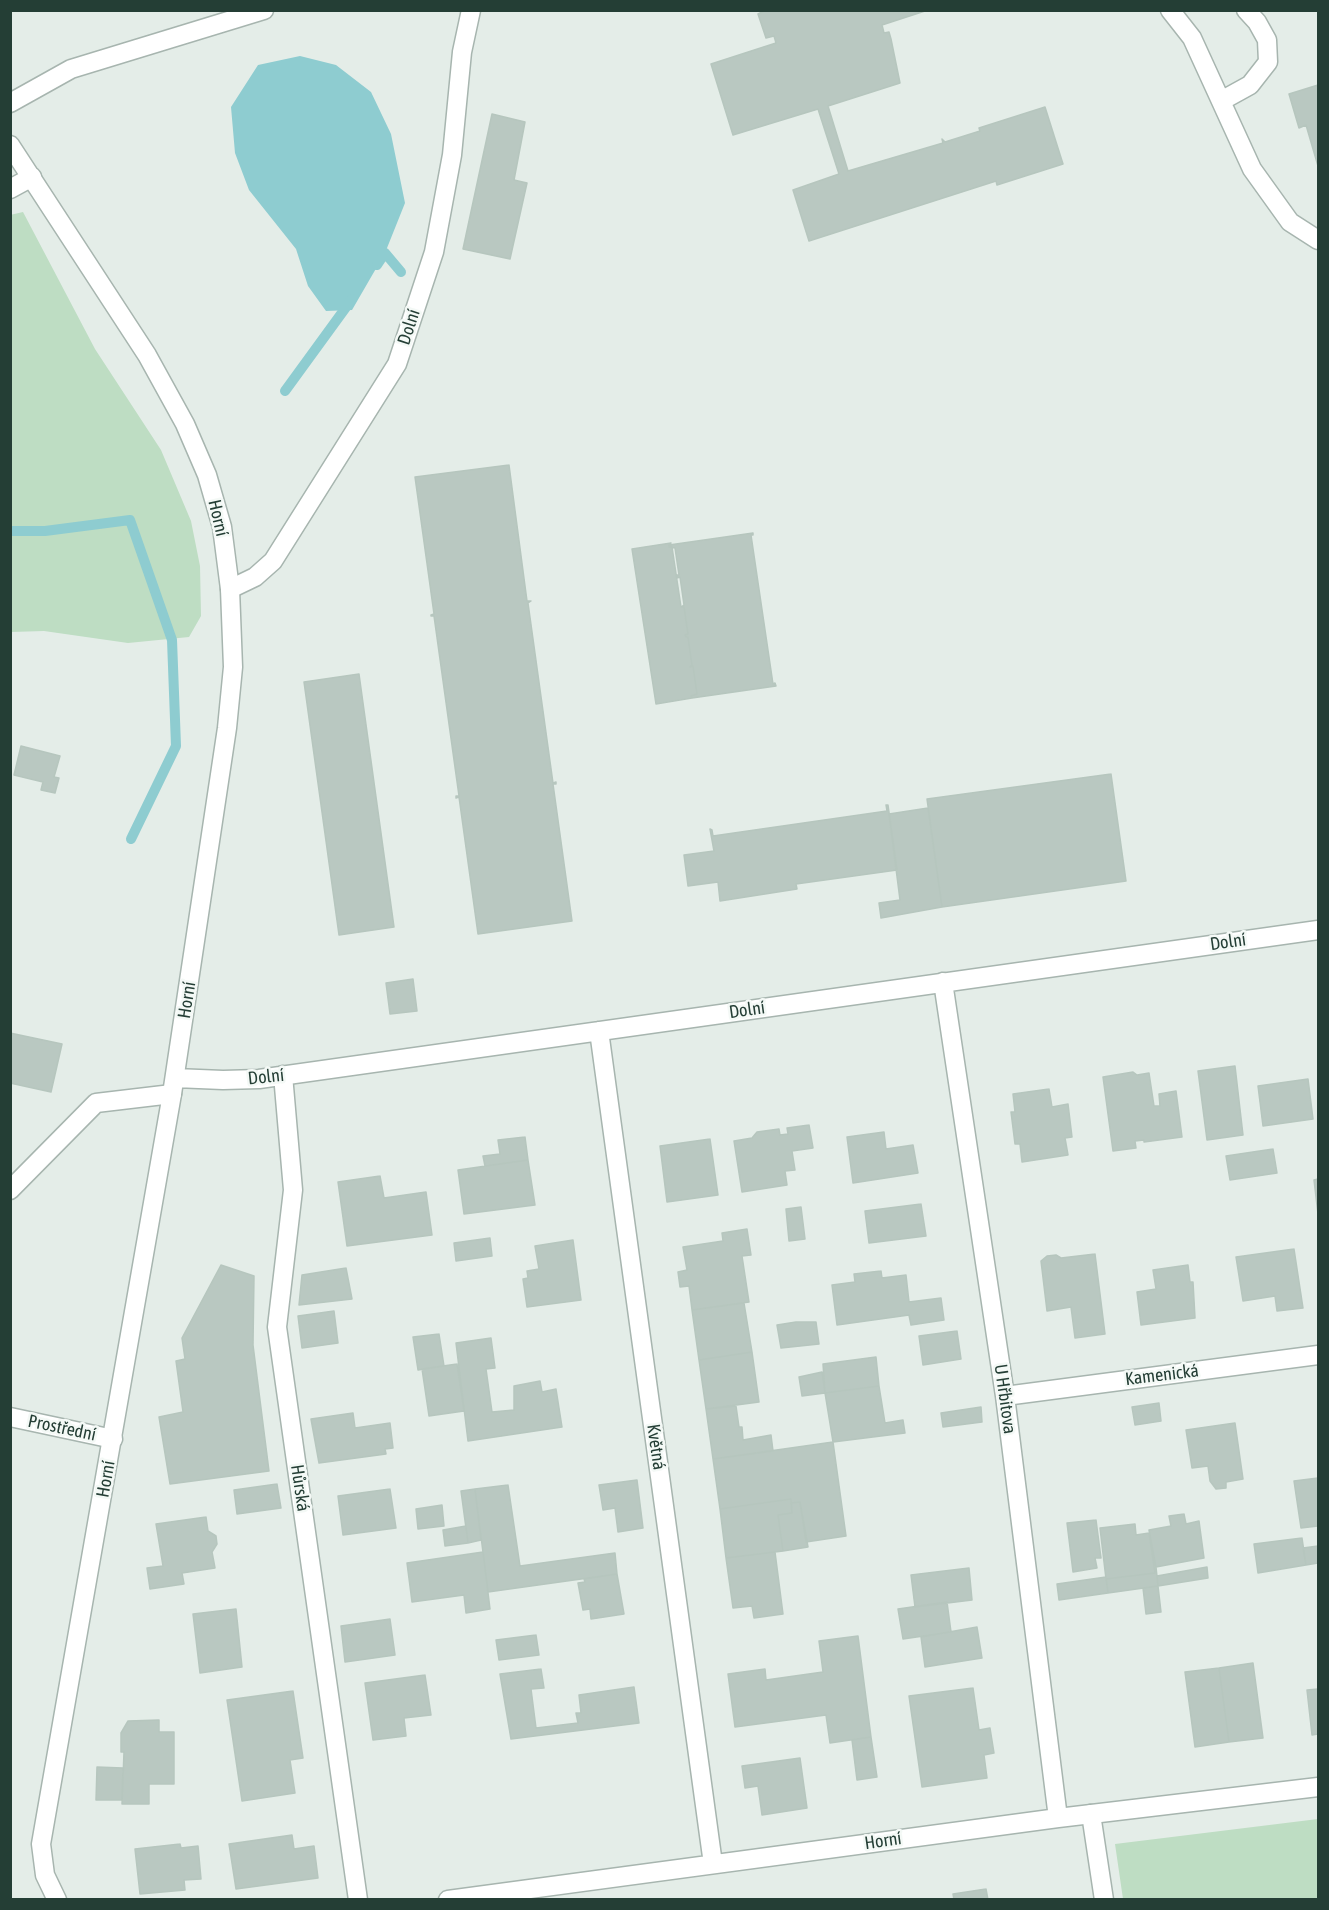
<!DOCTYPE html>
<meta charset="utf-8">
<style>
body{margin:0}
#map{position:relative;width:1329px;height:1910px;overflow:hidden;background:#e4ede8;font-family:"Asap Condensed",sans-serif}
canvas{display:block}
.frame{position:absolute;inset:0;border:12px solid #243e35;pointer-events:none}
</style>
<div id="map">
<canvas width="1329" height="1910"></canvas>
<div class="frame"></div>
</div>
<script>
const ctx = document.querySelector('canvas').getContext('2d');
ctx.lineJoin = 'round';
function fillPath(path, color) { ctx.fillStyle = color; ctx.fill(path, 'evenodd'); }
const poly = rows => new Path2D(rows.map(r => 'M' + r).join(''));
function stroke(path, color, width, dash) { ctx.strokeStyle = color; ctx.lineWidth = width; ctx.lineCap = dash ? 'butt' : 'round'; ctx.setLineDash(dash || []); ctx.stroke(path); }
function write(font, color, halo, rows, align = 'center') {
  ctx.font = font + ' "Asap Condensed",sans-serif'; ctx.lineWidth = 5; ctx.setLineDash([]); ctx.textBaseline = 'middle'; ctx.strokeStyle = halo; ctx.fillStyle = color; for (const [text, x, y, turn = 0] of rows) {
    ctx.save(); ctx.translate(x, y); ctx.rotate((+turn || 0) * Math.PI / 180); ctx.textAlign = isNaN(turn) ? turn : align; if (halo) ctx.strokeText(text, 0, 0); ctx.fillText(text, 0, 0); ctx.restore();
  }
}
fillPath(poly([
 [23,212,95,349,161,450,191,521,200,566,201,616,189,637,128,643,44,631,11,632,10,215],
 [1318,1819,1318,1899,1123,1899,1115,1844]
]), '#beddc3');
fillPath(poly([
 [300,56,336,65,371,92,391,134,405,203,385,253,352,310,326,311,308,286,296,249,249,190,235,153,231,107,258,65]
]), '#8eccd0');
stroke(poly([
 [377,265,385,253,401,272],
 [285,391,352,299],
 [10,531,45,531,130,520,172,640,176,746,131,839]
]), '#8eccd0', 10);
const building = poly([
 [766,10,928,10,882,25,884,33,889,32,891,39,900,83,828,106,848,171,943,143,942,139,945,142,980,131,979,128,1045,107,1063,164,997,185,996,181,809,241,793,190,839,174,818,109,733,135,711,64,776,43,774,36,766,38,758,14,766,10],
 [1318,85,1318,166,1306,125,1299,128,1289,94,1318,85],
 [492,114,525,122,514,180,527,183,510,259,463,249,492,114],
 [509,465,527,601,531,601,528,603,553,783,556,782,556,784,553,784,572,921,478,934,459,797,456,798,456,796,459,796,434,616,431,616,431,615,434,614,415,477,509,465],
 [753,533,753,535,751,535,773,684,775,683,776,686,692,698,691,696,697,694,693,666,690,667,692,665,688,637,686,637,685,635,688,634,684,607,681,607,684,605,680,577,677,578,677,575,679,575,675,548,669,547,669,545,753,533],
 [671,543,669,545,672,547,681,607,684,607,688,634,685,635,686,637,688,637,692,665,690,667,693,666,697,694,691,696,692,698,656,704,632,549,671,543],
 [359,674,394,927,339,935,304,682,359,674],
 [21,746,60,756,54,777,59,778,55,793,41,790,43,782,14,775,21,746],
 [1111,774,1126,881,942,907,927,799,1111,774],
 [886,805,888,805,897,870,796,884,797,889,720,901,718,882,688,886,684,855,714,851,710,829,712,830,713,836,887,811,886,805],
 [928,808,942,907,881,918,879,903,900,900,889,814,928,808],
 [413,979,417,1011,390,1014,386,983,413,979],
 [10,1033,62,1044,51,1092,10,1083,10,1033],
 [1235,1066,1243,1135,1207,1140,1198,1071,1235,1066],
 [1133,1072,1137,1075,1149,1073,1154,1106,1160,1106,1159,1094,1176,1091,1182,1137,1144,1142,1144,1140,1135,1141,1136,1148,1113,1151,1103,1077,1133,1072],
 [1308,1079,1313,1119,1263,1126,1258,1086,1308,1079],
 [1049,1089,1052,1107,1068,1104,1072,1137,1065,1138,1068,1155,1022,1162,1020,1144,1015,1144,1011,1112,1015,1112,1013,1094,1049,1089],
 [809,1125,813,1148,792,1151,795,1170,785,1171,787,1185,742,1192,734,1141,752,1138,757,1132,779,1129,780,1135,788,1134,787,1128,809,1125],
 [884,1132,886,1149,913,1145,918,1173,853,1183,847,1137,884,1132],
 [525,1137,528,1160,485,1166,483,1156,500,1154,498,1140,525,1137],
 [710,1139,718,1195,667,1202,660,1146,710,1139],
 [1273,1149,1277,1173,1230,1180,1226,1156,1273,1149],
 [528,1160,535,1205,464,1214,458,1170,528,1160],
 [380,1176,384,1198,426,1192,432,1235,347,1246,338,1182,380,1176],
 [1318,1179,1318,1214,1314,1180,1318,1179],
 [921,1204,926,1236,869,1243,865,1211,921,1204],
 [801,1207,805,1239,789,1241,786,1209,801,1207],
 [747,1229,751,1255,742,1256,749,1302,692,1310,689,1286,680,1287,678,1272,687,1270,683,1247,723,1241,722,1233,747,1229],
 [490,1238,492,1256,456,1261,454,1243,490,1238],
 [573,1240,581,1300,527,1307,523,1279,528,1278,527,1271,539,1269,535,1246,573,1240],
 [1294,1249,1303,1308,1277,1311,1275,1296,1243,1301,1236,1257,1294,1249],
 [1095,1254,1105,1334,1075,1338,1071,1307,1047,1311,1041,1261,1047,1256,1056,1255,1061,1258,1095,1254],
 [221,1265,254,1276,253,1345,269,1471,170,1484,159,1417,183,1412,176,1361,185,1359,182,1338,221,1265],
 [1188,1265,1190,1282,1193,1282,1195,1318,1141,1325,1137,1292,1156,1289,1153,1270,1188,1265],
 [346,1268,352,1299,299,1305,302,1275,346,1268],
 [881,1271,882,1278,906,1275,909,1302,941,1298,944,1320,911,1325,909,1315,837,1325,832,1285,855,1282,854,1274,881,1271],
 [744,1303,752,1352,699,1360,692,1310,744,1303],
 [334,1311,338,1343,302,1348,298,1316,334,1311],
 [796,1322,816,1322,819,1344,781,1348,777,1325,796,1322],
 [957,1331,961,1359,923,1365,919,1336,957,1331],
 [439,1334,444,1366,418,1370,413,1337,439,1334],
 [491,1338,495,1368,486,1369,492,1412,514,1410,514,1386,540,1381,542,1392,556,1389,562,1427,468,1441,456,1343,491,1338],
 [752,1352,759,1402,706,1409,699,1360,752,1352],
 [876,1357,879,1386,825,1393,823,1364,876,1357],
 [457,1364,464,1411,429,1416,422,1369,457,1364],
 [822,1372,825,1393,802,1396,799,1377,822,1372],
 [879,1386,885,1423,903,1420,905,1433,833,1442,825,1393,879,1386],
 [1159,1403,1161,1421,1135,1425,1132,1407,1159,1403],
 [736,1406,739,1427,742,1427,743,1440,771,1435,773,1451,713,1459,706,1409,736,1406],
 [981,1407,982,1422,943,1427,941,1413,981,1407],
 [353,1413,355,1428,390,1423,393,1448,385,1449,386,1454,319,1463,311,1419,353,1413],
 [1235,1423,1243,1479,1226,1482,1226,1488,1216,1489,1210,1481,1208,1466,1192,1468,1186,1430,1235,1423],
 [833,1442,846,1536,806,1542,800,1502,791,1503,791,1499,720,1509,713,1459,833,1442],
 [1318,1478,1318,1526,1301,1528,1294,1481,1318,1478],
 [637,1480,643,1528,618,1532,615,1508,603,1510,599,1485,637,1480],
 [277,1484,281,1508,237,1514,234,1490,277,1484],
 [508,1485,520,1566,615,1553,617,1574,488,1592,475,1489,508,1485],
 [390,1489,396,1528,343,1535,338,1496,390,1489],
 [475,1489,481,1540,468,1543,461,1491,475,1489],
 [791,1499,792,1513,778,1515,783,1551,726,1558,720,1509,791,1499],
 [800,1502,808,1547,783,1551,778,1515,792,1513,791,1503,800,1502],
 [442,1505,444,1526,418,1529,416,1509,442,1505],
 [1184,1514,1186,1524,1199,1521,1204,1558,1156,1567,1149,1530,1171,1526,1169,1516,1184,1514],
 [206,1517,208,1531,216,1536,217,1544,212,1552,215,1568,182,1573,184,1584,150,1589,147,1568,163,1566,156,1524,206,1517],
 [1096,1520,1101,1558,1095,1558,1097,1568,1073,1572,1067,1523,1096,1520],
 [1135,1524,1136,1535,1149,1533,1155,1573,1106,1579,1100,1528,1135,1524],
 [466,1526,468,1543,445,1546,443,1530,466,1526],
 [1302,1538,1306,1565,1258,1573,1254,1544,1302,1538],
 [1318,1546,1318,1563,1306,1565,1303,1548,1318,1546],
 [483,1552,490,1609,466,1613,464,1595,412,1602,407,1563,483,1552],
 [775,1552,783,1614,754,1618,752,1606,733,1608,726,1558,775,1552],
 [1153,1558,1156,1567,1158,1586,1108,1593,1106,1579,1155,1573,1153,1558],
 [1207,1567,1208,1578,1158,1586,1157,1576,1207,1567],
 [969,1568,972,1600,915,1607,911,1575,969,1568],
 [617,1574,624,1614,591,1619,590,1609,583,1610,578,1583,585,1582,584,1579,617,1574],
 [1106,1577,1108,1593,1059,1600,1057,1584,1106,1577],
 [1158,1586,1161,1612,1146,1614,1143,1588,1158,1586],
 [947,1602,951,1632,903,1639,898,1609,947,1602],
 [236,1609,242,1667,200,1673,193,1614,236,1609],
 [390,1619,395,1655,345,1662,341,1626,390,1619],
 [977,1627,982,1658,925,1667,921,1637,977,1627],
 [536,1635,539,1655,499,1660,496,1640,536,1635],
 [858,1636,871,1737,830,1743,826,1715,735,1727,728,1674,765,1669,766,1680,823,1672,819,1641,858,1636],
 [1253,1663,1263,1738,1229,1742,1219,1668,1253,1663],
 [1219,1668,1229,1742,1195,1747,1185,1672,1219,1668],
 [541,1669,544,1688,531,1689,536,1728,578,1723,576,1713,581,1713,579,1695,634,1687,639,1723,511,1739,500,1674,541,1669],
 [425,1675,431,1715,404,1718,406,1736,373,1740,365,1683,425,1675],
 [973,1688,979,1730,990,1728,994,1753,984,1755,987,1778,922,1787,909,1696,973,1688],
 [1318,1689,1318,1734,1312,1735,1307,1690,1318,1689],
 [293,1691,303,1758,290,1760,295,1793,242,1801,227,1700,293,1691],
 [159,1720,159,1732,174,1732,174,1784,149,1784,149,1804,122,1804,124,1752,121,1752,121,1733,128,1721,159,1720],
 [871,1737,877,1777,857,1780,852,1740,871,1737],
 [800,1758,807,1808,762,1815,758,1786,745,1788,742,1766,800,1758],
 [97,1767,123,1768,122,1800,96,1800,97,1767],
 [292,1835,294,1849,314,1846,318,1878,236,1889,229,1844,292,1835],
 [180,1844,181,1848,198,1846,201,1879,184,1880,185,1890,140,1894,135,1849,180,1844],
 [986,1889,988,1900,954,1900,953,1894,986,1889]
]);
fillPath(building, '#b9c8c1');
stroke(building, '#b6c6be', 1.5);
const lane = poly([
 [1170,10,1192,38,1252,169,1290,222,1318,240],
 [1221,101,1250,85,1268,62,1267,40,1257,22,1246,10],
 [10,103,71,69,264,10],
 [10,189,32,177],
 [230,589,255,577,273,561,397,364,434,252,452,155,462,52,471,10],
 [10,1190,96,1103,172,1094],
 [10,1417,113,1439],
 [1091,1814,1104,1900]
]);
const street = poly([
 [10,145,147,355,185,424,207,475,222,527,230,589,233,667,227,728,172,1094,41,1844,45,1875,57,1900],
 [943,982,1005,1396,1058,1818],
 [599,1031,713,1864],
 [283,1075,293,1190,277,1327,358,1900],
 [175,1078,223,1080,259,1079,1318,930],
 [1005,1396,1318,1355],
 [448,1900,1058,1818,1318,1787]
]);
stroke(lane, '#a7b5af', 21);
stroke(street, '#a7b5af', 21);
stroke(lane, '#fff', 18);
stroke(street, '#fff', 18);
write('18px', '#243e35', '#f4f9f6', [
 ["Dolní",409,327,-72],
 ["Horní",218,518,77],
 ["Dolní",1228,942,-8],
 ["Horní",187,1000,-81],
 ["Dolní",747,1010,-8],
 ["Dolní",266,1077,-6],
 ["Kamenická",1162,1375,-7],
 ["U Hřbitova",1005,1399,82],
 ["Prostřední",62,1428,12],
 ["Květná",656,1447,82],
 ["Horní",106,1479,-80],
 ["Hůrská",300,1488,82],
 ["Horní",883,1841,-8]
]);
</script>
